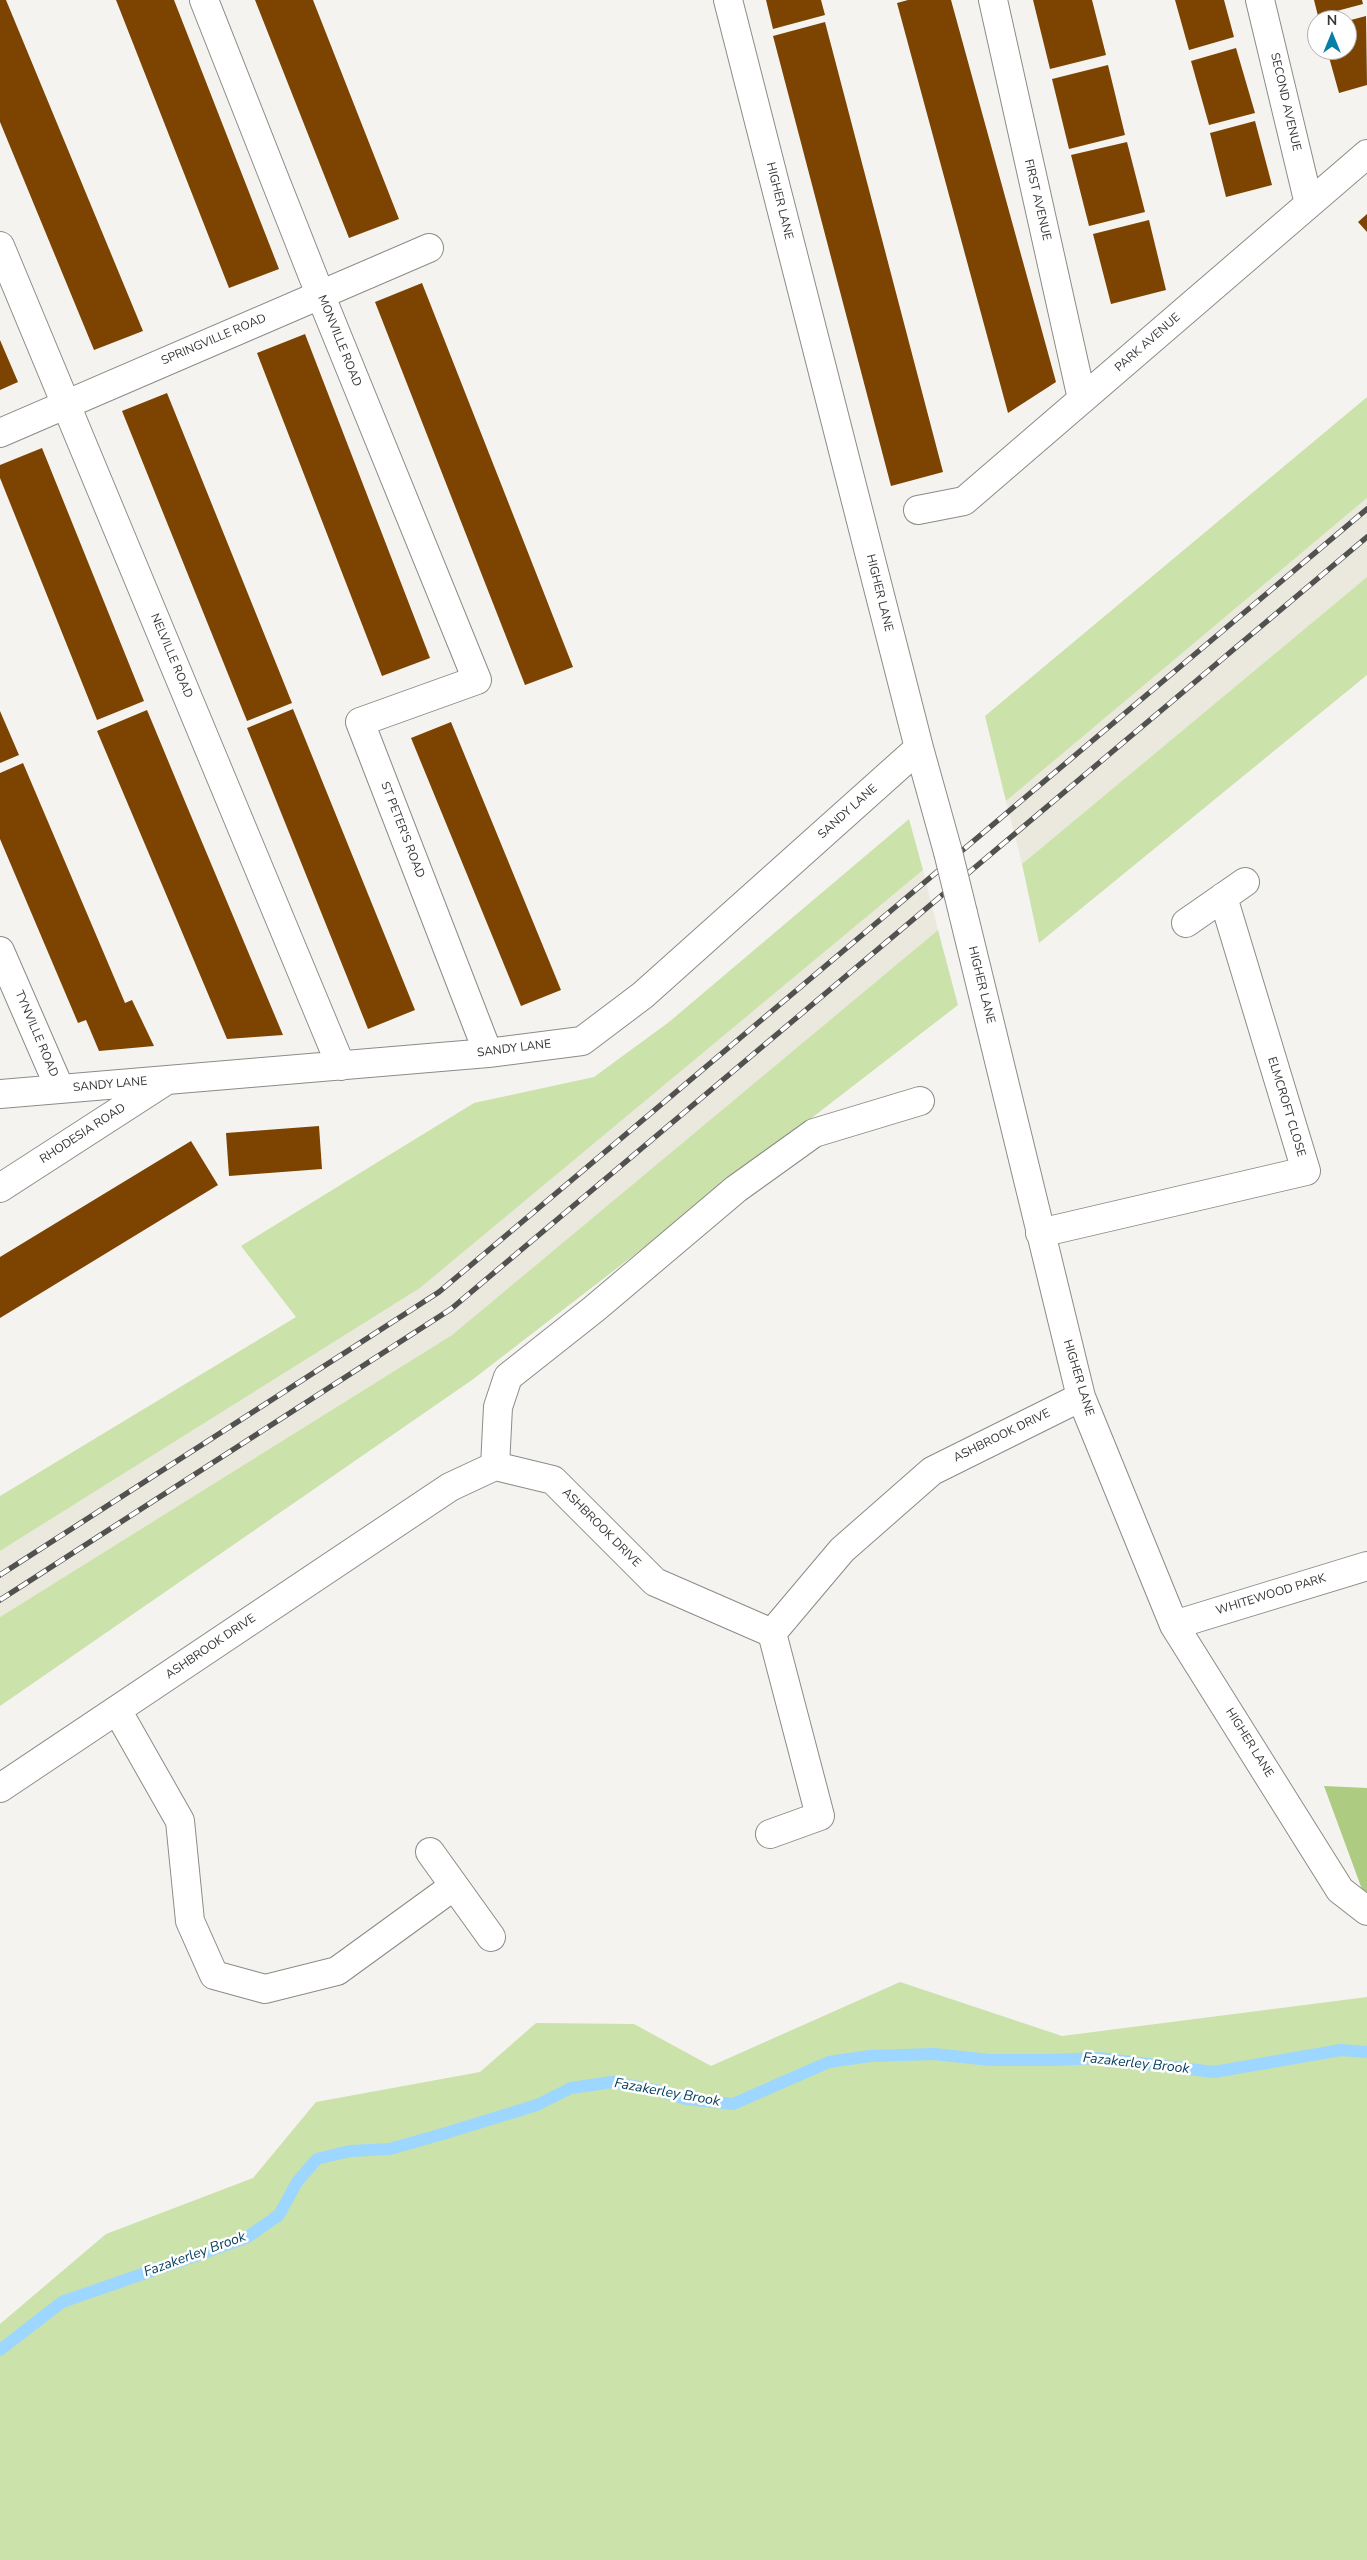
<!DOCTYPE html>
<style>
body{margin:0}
#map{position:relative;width:1367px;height:2560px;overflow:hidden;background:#f5f3ef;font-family:"Nunito Sans",sans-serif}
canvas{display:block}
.north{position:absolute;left:1307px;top:10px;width:50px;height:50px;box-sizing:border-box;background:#fff;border:1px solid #afafae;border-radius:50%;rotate:0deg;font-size:14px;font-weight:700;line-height:20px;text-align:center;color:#363634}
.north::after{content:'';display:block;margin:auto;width:18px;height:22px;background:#087fa6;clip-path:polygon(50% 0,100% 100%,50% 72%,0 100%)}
</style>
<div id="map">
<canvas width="1367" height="2560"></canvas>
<div class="north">N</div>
</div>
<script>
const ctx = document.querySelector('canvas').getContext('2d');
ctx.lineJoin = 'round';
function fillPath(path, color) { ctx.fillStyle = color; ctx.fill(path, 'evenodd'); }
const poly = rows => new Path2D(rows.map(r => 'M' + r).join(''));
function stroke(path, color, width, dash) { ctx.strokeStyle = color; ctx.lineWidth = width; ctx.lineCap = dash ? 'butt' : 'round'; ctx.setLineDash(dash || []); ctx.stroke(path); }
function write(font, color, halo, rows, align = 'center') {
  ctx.font = font + ' "Nunito Sans",sans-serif'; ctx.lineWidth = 5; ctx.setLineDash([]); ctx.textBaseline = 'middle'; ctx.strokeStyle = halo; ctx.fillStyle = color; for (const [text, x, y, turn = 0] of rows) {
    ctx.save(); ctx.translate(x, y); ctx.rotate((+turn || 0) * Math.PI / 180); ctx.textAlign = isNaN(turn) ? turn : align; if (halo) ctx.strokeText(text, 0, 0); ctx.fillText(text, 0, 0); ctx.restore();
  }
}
fillPath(poly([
 [1367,498,1367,577,1022,864,1006,801],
 [923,870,938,930,452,1335,0,1617,0,1551,420,1288]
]), '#ebe9de');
fillPath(poly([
 [1367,397,1367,498,1006,801,985,716],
 [1367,577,1367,675,1039,943,1022,864],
 [909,819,923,870,420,1288,0,1551,0,1496,296,1317,241,1246,474,1103,594,1077,669,1022],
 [938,930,958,1005,472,1380,0,1706,0,1617,452,1335],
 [900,1982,1062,2036,1367,1997,1367,2560,0,2560,0,2324,106,2234,253,2178,316,2102,480,2072,536,2023,634,2024,711,2066]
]), '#cbe2ab');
fillPath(poly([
 [1324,1786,1367,1788,1367,1903]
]), '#aecb82');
stroke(poly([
 [0,2350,62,2302,246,2238,279,2215,297,2182,317,2159,350,2151,390,2149,446,2133,537,2105,571,2088,612,2082,660,2091,686,2099,733,2104,829,2062,870,2056,934,2054,990,2060,1052,2060,1099,2058,1214,2072,1341,2050,1367,2052]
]), '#9dd6ff', 12);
fillPath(poly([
 [0,0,6,0,143,331,94,350,0,122],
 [116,0,174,0,279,269,229,288],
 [255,0,313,0,399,219,349,238],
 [766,0,821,0,825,15,773,29],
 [908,0,951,0,1056,382,1008,413,897,3],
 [1033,0,1092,0,1106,55,1050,69],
 [1175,0,1224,0,1234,37,1189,50],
 [1314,0,1362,0,1363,4,1318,16],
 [1366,16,1367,85,1339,93,1327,50,1347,50,1347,21],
 [825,22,943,472,891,486,773,36],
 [1236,48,1255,113,1209,125,1191,61],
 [1108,65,1125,135,1069,149,1052,79],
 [1255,121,1272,185,1226,197,1210,133],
 [1127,142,1145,212,1089,226,1071,155],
 [1367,214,1367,232,1358,222],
 [1149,220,1166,290,1111,304,1093,234],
 [422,283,573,667,525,685,375,302],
 [305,334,430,658,382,676,257,353],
 [0,340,18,382,0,390],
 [167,393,292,703,247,721,122,411],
 [42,448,144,701,97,720,0,478,0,465],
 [293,709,415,1010,368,1029,247,728],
 [147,710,186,804,283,1035,227,1039,163,887,97,731],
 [0,711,19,755,0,763],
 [451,722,561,990,521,1006,411,738],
 [23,763,125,1003,132,1000,154,1046,99,1051,86,1020,78,1023,0,839,0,773],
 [319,1126,322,1169,229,1176,226,1133],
 [191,1141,218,1185,0,1318,0,1257]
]), '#7c4400');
const minor = poly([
 [204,0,320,294,477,680,360,722,488,1053],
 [728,0,919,748,948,852],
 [993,0,1082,399],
 [1260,0,1309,204],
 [0,246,341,1066],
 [0,433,429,248],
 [918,510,964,501,1367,154],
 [963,913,1081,1397,1174,1625,1340,1890,1367,1911],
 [1186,923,1245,882],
 [0,951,60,1089],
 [0,1094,488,1053,582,1041,643,995,919,748],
 [0,1188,164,1082],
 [1040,1233,1306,1171,1223,897],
 [495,1466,498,1407,508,1377,594,1309,736,1189,814,1133,920,1101],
 [1174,1625,1367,1566],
 [117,1710,180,1821,190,1921,214,1975,265,1989,337,1971,454,1886],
 [0,1788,450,1487,495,1466,553,1480,655,1582,772,1633,842,1550,932,1471,1081,1397],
 [770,1834,820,1816,772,1633],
 [430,1852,491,1937]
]);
stroke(minor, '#8c8b87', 30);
stroke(minor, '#fff', 28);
const rail = poly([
 [0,1575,439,1292,1367,509],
 [0,1600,451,1309,1367,537]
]);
stroke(rail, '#51514f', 5.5);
stroke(rail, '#fff', 4, [11]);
const minorBridge = poly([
 [948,852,963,913]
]);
stroke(minorBridge, '#8c8b87', 30, []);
stroke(minorBridge, '#fff', 28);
write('12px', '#363634', '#fff', [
 ["SECOND AVENUE",1285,102,77],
 ["FIRST AVENUE",1037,200,77],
 ["HIGHER LANE",779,201,76],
 ["SPRINGVILLE ROAD",214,340,-23],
 ["MONVILLE ROAD",339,341,68],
 ["PARK AVENUE",1148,343,-41],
 ["HIGHER LANE",879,593,76],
 ["NELVILLE ROAD",171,656,67],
 ["SANDY LANE",848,812,-42],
 ["ST PETER'S ROAD",402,830,69],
 ["HIGHER LANE",981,985,76],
 ["TYNVILLE ROAD",36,1034,67],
 ["SANDY LANE",514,1049,-7],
 ["SANDY LANE",110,1085,-5],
 ["ELMCROFT CLOSE",1286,1107,73],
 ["RHODESIA ROAD",83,1134,-33],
 ["HIGHER LANE",1078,1378,73],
 ["ASHBROOK DRIVE",1002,1436,-26],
 ["ASHBROOK DRIVE",601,1528,45],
 ["WHITEWOOD PARK",1271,1595,-17],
 ["ASHBROOK DRIVE",211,1647,-34],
 ["HIGHER LANE",1249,1743,58]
]);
write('italic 14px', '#003b5c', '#fff', [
 ["Fazakerley Brook",1136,2064,6],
 ["Fazakerley Brook",667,2093,10],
 ["Fazakerley Brook",195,2255,-20]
]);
</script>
